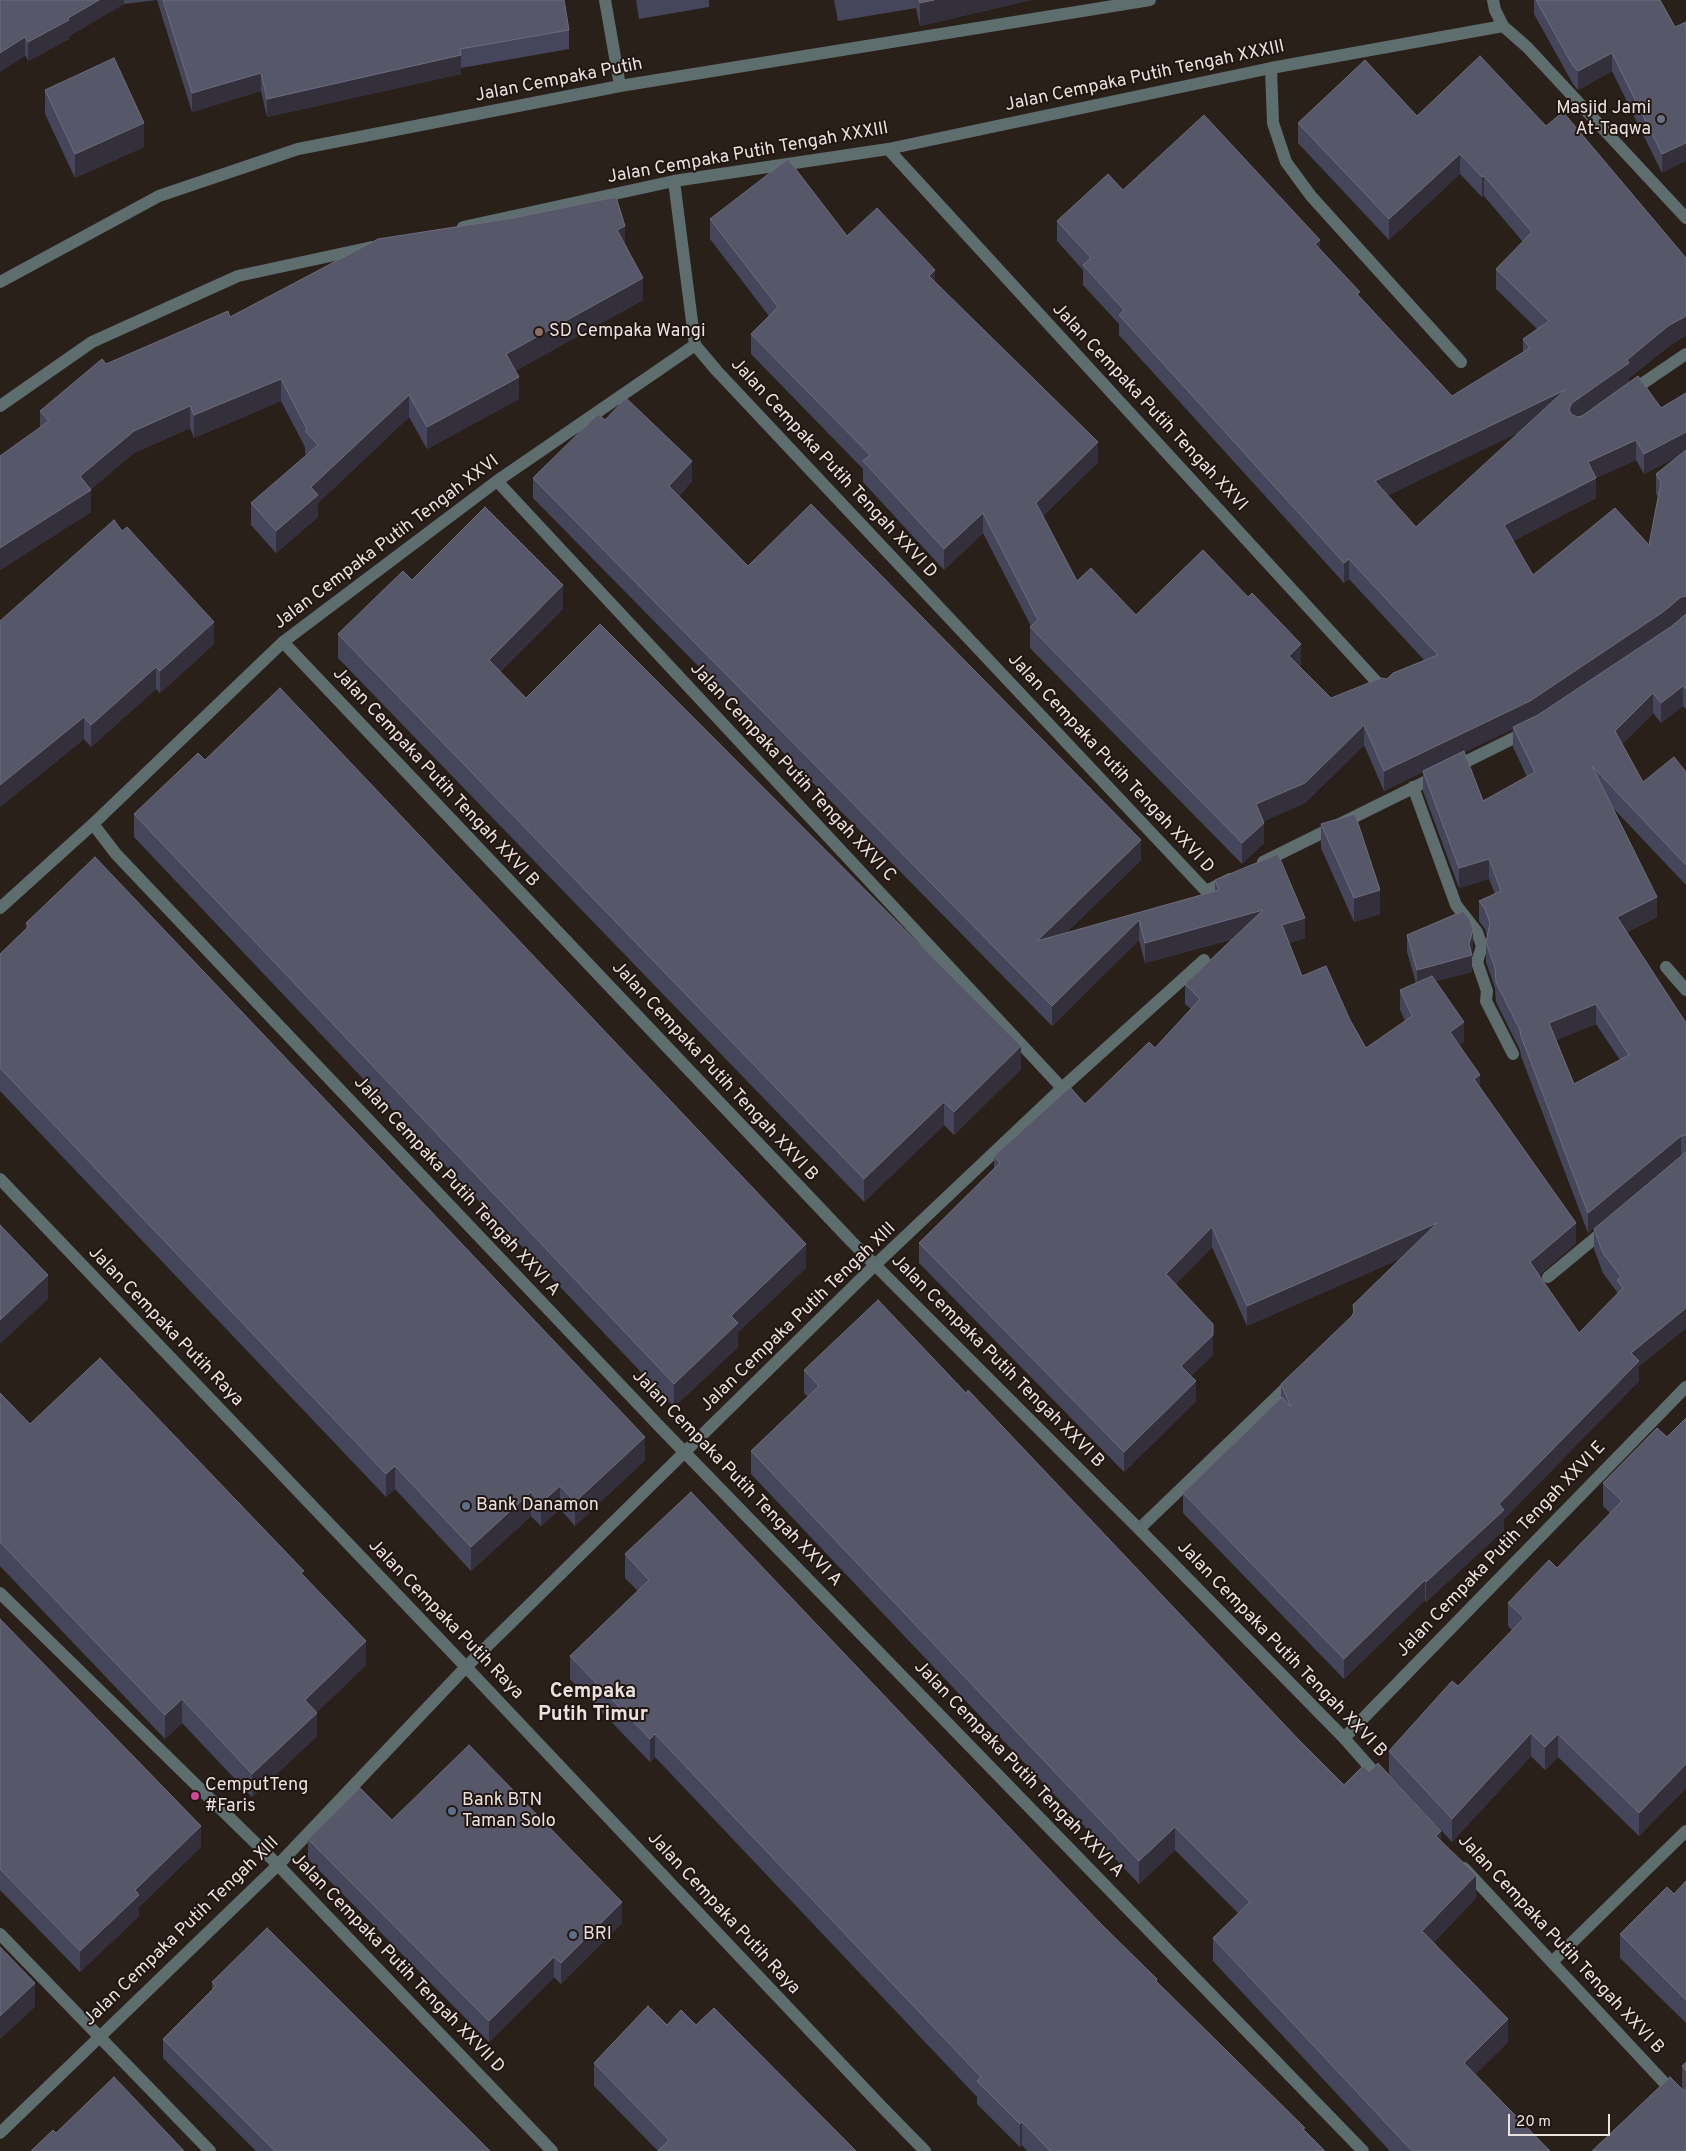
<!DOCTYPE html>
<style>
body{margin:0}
#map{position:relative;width:1686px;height:2151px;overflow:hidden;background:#2a201a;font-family:Overpass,sans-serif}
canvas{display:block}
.scale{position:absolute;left:1508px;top:2114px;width:102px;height:22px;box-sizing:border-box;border:2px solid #eae2de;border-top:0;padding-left:6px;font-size:15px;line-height:18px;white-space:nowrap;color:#eae2de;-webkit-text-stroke:4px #211611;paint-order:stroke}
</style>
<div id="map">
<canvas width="1686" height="2151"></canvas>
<div class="scale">20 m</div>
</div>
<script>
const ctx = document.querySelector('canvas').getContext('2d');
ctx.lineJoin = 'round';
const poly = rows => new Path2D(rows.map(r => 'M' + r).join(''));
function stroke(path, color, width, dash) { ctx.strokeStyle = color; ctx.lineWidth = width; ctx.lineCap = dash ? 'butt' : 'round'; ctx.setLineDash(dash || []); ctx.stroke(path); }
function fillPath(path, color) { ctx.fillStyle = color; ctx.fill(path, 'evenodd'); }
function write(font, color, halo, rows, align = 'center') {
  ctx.font = font + ' Overpass,sans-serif'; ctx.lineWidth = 4; ctx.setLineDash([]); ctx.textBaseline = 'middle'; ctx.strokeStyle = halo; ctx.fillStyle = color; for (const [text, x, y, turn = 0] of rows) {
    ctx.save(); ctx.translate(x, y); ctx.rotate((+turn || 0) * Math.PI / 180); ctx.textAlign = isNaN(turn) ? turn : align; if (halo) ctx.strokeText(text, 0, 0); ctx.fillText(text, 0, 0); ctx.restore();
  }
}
stroke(poly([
 [605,0,620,86],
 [1493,0,1495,10,1503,26,1527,47,1686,218],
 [1271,68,1273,123,1286,162,1311,196,1461,362],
 [888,149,1385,691],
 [463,227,674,181,888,149,1271,68,1503,26],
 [0,282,159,196,298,149,620,86,1150,0],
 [695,345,717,371,1206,891,1230,879],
 [1630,392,1686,354],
 [0,406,92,342,238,276,372,247],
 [497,481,1062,1088],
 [283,642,851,1241,1139,1529,1344,1738,1382,1781],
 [1413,787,1456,905,1477,932,1482,946,1477,962,1487,991,1486,1001,1513,1054],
 [93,824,116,854,661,1428,1363,2151],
 [1263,862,1528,731],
 [0,908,93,824,283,642,497,481,695,345,674,181],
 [1666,967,1686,990],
 [0,1179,466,1667,882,2107,925,2151],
 [1548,1277,1606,1229],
 [1139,1529,1292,1382],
 [0,1593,278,1865,552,2151],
 [1344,1738,1686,1387],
 [1464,1868,1686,2106],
 [0,1934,210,2151],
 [1552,1962,1686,1831],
 [0,2133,278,1865,466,1667,875,1265,1062,1088,1204,960]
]), '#5e6e6f', 12);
fillPath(poly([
 [0,0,564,0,569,30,569,49,461,68,461,74,267,117,261,91,192,112,157,0,124,4,69,36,69,39,28,61],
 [636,0,709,0,709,7,639,19],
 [834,0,1031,0,920,26,916,8,838,21],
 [1534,0,1660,0,1675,27,1662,173,1612,71,1578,90,1573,84,1534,14],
 [1480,56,1668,347,1629,378,1629,383,1661,408,1686,393,1686,709,1683,706,1661,723,1653,713,1622,744,1643,782,1686,772,1686,885,1613,808,1657,917,1627,932,1686,1023,1686,1328,1639,1366,1639,1381,1504,1519,1504,1530,1426,1602,1425,1600,1344,1679,1183,1513,1183,1493,1281,1398,1281,1384,1352,1316,1353,1314,1353,1305,1400,1259,1247,1326,1212,1247,1176,1284,1213,1355,1191,1376,1196,1401,1124,1472,919,1263,919,1243,994,1168,994,1156,1085,1104,1155,1048,1191,1009,1185,1004,1185,984,1233,939,1145,963,1139,940,1052,1026,533,498,533,478,605,420,692,481,679,496,748,566,1141,860,1066,933,1215,891,1215,880,1305,938,1289,943,1302,976,1350,1020,1366,1048,1405,1021,1400,1010,1400,990,1416,983,1407,952,1407,935,1473,946,1471,953,1472,972,1435,981,1464,1042,1459,1045,1480,1087,1576,1243,1539,1275,1579,1333,1617,1294,1617,1292,1603,1273,1594,1249,1594,1229,1682,1155,1681,1156,1588,1233,1521,1056,1520,1050,1496,1002,1495,988,1486,962,1486,942,1487,936,1485,929,1479,921,1479,901,1495,894,1489,879,1459,888,1423,791,1423,772,1384,791,1364,745,1305,803,1264,821,1264,843,1242,864,1030,648,1030,627,1031,626,983,533,944,570,863,482,863,469,751,354,751,334,769,316,710,239,710,219,847,236,935,282,1098,462,1043,516,1077,581,1136,615,1301,664,1299,666,1331,698,1387,679,1424,660,1349,579,1344,583,1119,335,1119,324,1083,285,1083,270,1057,241,1057,221,1123,190,1320,249,1360,297,1452,396,1523,352,1523,339,1537,329,1496,289,1496,269,1523,242,1484,196,1482,197,1460,174,1389,240,1298,143,1298,123,1417,116],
 [1520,432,1416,527,1387,495,1473,454],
 [1679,456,1656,474,1656,494,1658,497,1649,545,1533,575,1513,541,1596,498,1596,478,1636,460,1644,474],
 [1683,616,1672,626,1666,630,1681,617],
 [1513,729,1513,747,1527,777,1483,801,1464,752],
 [1596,1024,1620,1060,1574,1084,1556,1040],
 [45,90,144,147,75,178,45,114],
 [625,246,643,300,515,371,519,399,427,449,409,417,318,503,318,517,276,553,251,525,251,503,307,455,305,453,305,447,281,401,194,438,190,428,134,453,91,489,91,512,0,570,0,456,40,428,40,411,106,364,230,317],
 [122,531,214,644,160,693,156,689,91,747,84,739,0,807],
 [412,580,563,609,500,672,526,698,1021,1069,954,1135,944,1125,864,1202,338,658,338,634],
 [205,760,806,1268,738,1332,738,1347,674,1407,134,837,134,814],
 [1321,824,1380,914,1354,922,1321,848],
 [26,923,645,1460,575,1526,560,1509,541,1526,531,1516,471,1571,395,1489,386,1497,0,1091,0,954,26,929],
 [804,1370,1299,1740,1344,1785,1441,1841,1476,1898,1434,1942,1508,2042,1475,2074,1550,2151,1390,2151,1213,1961,1213,1938,1238,1913,1175,1850,1139,1884,751,1474,751,1451,808,1397,804,1393],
 [0,1393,30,1424,304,1576,366,1665,317,1712,317,1736,252,1797,182,1723,165,1739,0,1566],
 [1686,1418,1686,1788,1639,1836,1558,1757,1545,1770,1531,1756,1452,1842,1389,1774,1389,1751,1458,1686,1512,1630,1508,1626,1508,1603,1557,1568,1610,1513,1603,1506,1603,1483,1667,1437],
 [625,1554,1100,1923,1157,1983,1325,2151,1027,2151,1022,2145,1020,2147,977,2104,977,2097,655,1757,650,1762,570,1679,570,1656,638,1591,625,1578],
 [0,1619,201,1847,139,1907,139,1916,80,1972,0,1890],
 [392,1820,622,1923,561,1984,554,1977,489,2042,308,1859,308,1839],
 [1686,1881,1686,2023,1620,1958,1620,1934,1674,1894],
 [212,1982,490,2151,256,2151,163,2058,163,2039,212,1990],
 [667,2025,696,2025,856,2151,658,2151,594,2086,594,2063],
 [1686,2062,1686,2151,1682,2089,1682,2066]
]), '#45465c');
fillPath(poly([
 [99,0,124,0,124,4,69,36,69,39,28,61,28,42],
 [934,0,1031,0,920,26,920,3],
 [25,37,25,56,0,72,0,53],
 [1612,53,1612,71,1578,90,1578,71],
 [461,55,461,74,267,117,267,99],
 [261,73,261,91,192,112,192,93],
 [144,123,144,147,75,178,75,154],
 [1686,143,1686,161,1662,173,1662,154],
 [1460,154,1460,174,1389,240,1389,219],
 [1484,176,1484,196,1482,197,1482,177],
 [625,226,625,248,617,230],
 [1320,240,1320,260,1315,244],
 [935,270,935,290,929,276],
 [643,278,643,300,506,376,506,354],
 [1686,316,1686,336,1668,347,1629,378,1629,383,1572,423,1569,409,1572,403,1668,326],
 [519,377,519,399,427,449,427,427],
 [281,379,281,401,194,438,194,415],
 [1565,390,1565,410,1375,502,1375,481],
 [409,395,409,417,318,503,318,517,276,553,276,531,311,487],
 [190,406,190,428,134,453,88,492,91,490,91,512,0,570,0,548,80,476,134,431],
 [1686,432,1686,452,1644,474,1644,454],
 [1636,440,1636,460,1596,478,1596,498,1504,546,1504,525,1588,462],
 [1098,442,1098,462,1036,523,1036,503],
 [692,461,692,481,669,506,669,486],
 [983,513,983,533,944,570,944,549],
 [1349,559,1349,579,1344,583,1344,563],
 [563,585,563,609,489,683,489,660],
 [1686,596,1686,616,1681,617,1663,633,1530,721,1513,727,1513,729,1384,791,1384,771,1681,597],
 [214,622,214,644,160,693,160,671],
 [1301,644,1301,664,1289,676,1289,656],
 [156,667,156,689,91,747,91,725],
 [1683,686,1683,706,1661,723,1661,703],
 [1653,693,1653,713,1615,751,1615,731],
 [84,717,84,739,0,807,0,785],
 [1364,725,1364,745,1305,803,1256,825,1256,804],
 [1264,823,1264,843,1242,864,1242,843],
 [1141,840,1141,860,1037,961,1037,941],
 [1489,859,1489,879,1459,888,1459,868],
 [1380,890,1380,914,1354,922,1354,898],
 [1657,897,1657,917,1617,937,1617,917],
 [1263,910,1263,930,1145,963,1145,943],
 [1305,918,1305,938,1282,945,1282,925],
 [1139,920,1139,940,1052,1026,1052,1006],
 [1473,930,1473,946,1471,956,1472,955,1472,972,1417,986,1417,970,1469,944],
 [1596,1004,1596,1024,1549,1043,1549,1023],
 [1464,1022,1464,1042,1450,1052,1450,1032],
 [1021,1046,1021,1069,954,1135,954,1112],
 [1480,1075,1480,1095,1474,1079],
 [944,1102,944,1125,864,1202,864,1179],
 [1681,1136,1681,1156,1588,1233,1588,1213],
 [1437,1223,1437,1243,1247,1326,1247,1306],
 [1576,1223,1576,1243,1530,1282,1530,1262],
 [1212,1227,1212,1247,1166,1294,1166,1274],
 [806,1244,806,1268,738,1332,738,1347,674,1407,674,1384,731,1316],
 [48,1275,48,1299,0,1344,0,1320],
 [1686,1308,1686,1328,1639,1366,1639,1381,1504,1519,1504,1530,1426,1602,1426,1582,1499,1504,1631,1353],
 [1213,1335,1213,1355,1181,1386,1181,1366],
 [1196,1381,1196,1401,1124,1472,1124,1452],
 [645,1437,645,1460,575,1526,575,1502],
 [395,1466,395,1489,386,1497,386,1474],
 [560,1486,560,1509,541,1526,541,1503],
 [531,1492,531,1516,471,1571,471,1547],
 [1425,1580,1425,1600,1344,1679,1344,1659],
 [366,1641,366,1665,305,1724,305,1700],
 [182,1699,182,1723,165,1739,165,1715],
 [317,1713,317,1736,252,1797,252,1774],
 [1531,1733,1531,1756,1452,1842,1452,1819],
 [655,1734,655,1757,650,1762,650,1739],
 [1558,1734,1558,1757,1545,1770,1545,1747],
 [1686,1764,1686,1788,1639,1836,1639,1813],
 [201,1826,201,1847,139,1907,139,1916,80,1972,80,1951,135,1890],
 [1175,1827,1175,1850,1139,1884,1139,1861],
 [1441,1831,1441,1854,1436,1836],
 [1476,1875,1476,1898,1422,1954,1422,1931],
 [622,1902,622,1923,561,1984,561,1963],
 [554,1957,554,1977,489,2042,489,2021],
 [35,1983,35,2007,0,2039,0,2016],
 [1508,2019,1508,2042,1464,2086,1464,2063],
 [1022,2122,1022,2145,1020,2147,1020,2124]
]), '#33303c');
const building = poly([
 [0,0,99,0,68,18,69,20,28,42,25,37,0,53,0,0],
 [163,0,564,0,569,30,460,49,461,55,267,99,261,73,192,93,163,0],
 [919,0,934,0,920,3,919,0],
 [1536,0,1660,0,1675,27,1686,22,1686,143,1662,154,1612,53,1578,71,1573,66,1536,0],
 [1480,56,1546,126,1563,112,1686,258,1686,316,1668,326,1627,360,1629,363,1572,403,1569,409,1571,414,1577,417,1582,416,1638,376,1661,408,1686,393,1686,432,1644,454,1636,440,1588,462,1596,478,1504,525,1533,575,1615,508,1649,545,1661,482,1656,474,1686,450,1686,596,1681,597,1663,612,1530,701,1384,771,1364,725,1305,783,1256,804,1264,823,1242,843,1030,627,1038,620,983,513,944,549,863,461,870,455,751,334,778,307,710,219,788,159,847,236,877,208,935,270,929,276,1098,442,1036,503,1077,581,1091,568,1136,615,1203,550,1248,597,1252,593,1301,644,1289,656,1331,698,1381,678,1387,679,1393,673,1438,655,1349,559,1344,563,1119,315,1124,310,1083,265,1091,258,1057,221,1108,174,1123,190,1204,115,1320,240,1315,244,1360,292,1357,294,1452,396,1530,348,1523,339,1549,321,1496,269,1532,232,1484,176,1482,177,1460,154,1389,219,1298,123,1365,60,1417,116,1480,56],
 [1565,390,1416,527,1375,481,1565,390],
 [114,58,144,123,75,154,45,90,114,58],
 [616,197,625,226,617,230,643,278,506,354,519,377,427,427,409,395,311,487,318,495,276,531,251,503,318,445,305,431,307,429,281,379,194,415,190,406,134,431,80,476,91,490,0,548,0,456,49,421,40,411,102,359,106,364,228,311,230,317,378,239,513,218,616,197],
 [626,398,692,461,669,486,748,566,811,504,1141,840,1037,941,1219,890,1215,880,1278,854,1305,918,1282,925,1302,976,1326,966,1350,1020,1366,1048,1412,1016,1400,990,1432,976,1464,1022,1450,1032,1480,1075,1474,1079,1576,1223,1530,1262,1579,1333,1623,1288,1617,1280,1621,1277,1603,1253,1594,1229,1686,1152,1686,1308,1631,1353,1639,1361,1499,1504,1504,1510,1426,1582,1425,1580,1344,1659,1183,1493,1282,1397,1291,1407,1281,1384,1352,1316,1354,1312,1353,1305,1437,1223,1247,1306,1212,1227,1166,1274,1213,1324,1213,1335,1181,1366,1196,1381,1124,1452,919,1243,1000,1163,994,1156,1070,1087,1085,1104,1149,1042,1155,1048,1200,999,1185,984,1263,910,1145,943,1139,920,1052,1006,533,478,598,414,605,420,626,398],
 [485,507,563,585,489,660,526,698,600,624,1021,1046,954,1112,944,1102,864,1179,338,634,403,571,412,580,485,507],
 [114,520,122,531,127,527,214,622,160,671,156,667,91,725,84,717,0,785,0,621,114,520],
 [1686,614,1686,689,1683,686,1661,703,1653,693,1615,731,1643,782,1674,757,1686,772,1686,865,1592,766,1657,897,1617,917,1686,1023,1686,1135,1681,1136,1588,1213,1521,1036,1520,1030,1496,982,1495,968,1486,942,1490,923,1485,909,1479,901,1501,891,1489,859,1459,868,1423,771,1464,751,1483,801,1535,772,1513,727,1538,715,1672,626,1686,614],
 [1596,1004,1629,1055,1574,1084,1549,1023,1596,1004],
 [280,688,806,1244,731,1316,738,1323,674,1384,134,814,198,753,205,760,280,688],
 [1355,814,1380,890,1354,898,1321,824,1355,814],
 [95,857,645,1437,575,1502,560,1486,541,1503,531,1492,471,1547,395,1466,386,1474,0,1068,0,954,29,926,26,923,95,857],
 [1463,911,1470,920,1473,930,1469,944,1472,955,1417,970,1407,935,1463,911],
 [0,1225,48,1275,0,1320,0,1225],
 [878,1300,966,1393,968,1390,1299,1740,1344,1785,1363,1766,1369,1772,1378,1763,1441,1831,1436,1836,1476,1875,1422,1931,1508,2019,1464,2063,1550,2151,1412,2151,1213,1938,1250,1902,1175,1827,1139,1861,751,1451,819,1386,804,1370,878,1300],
 [100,1358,304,1571,301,1573,366,1641,305,1700,317,1713,252,1774,182,1699,165,1715,0,1542,0,1393,30,1424,100,1358],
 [1686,1418,1686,1764,1639,1813,1558,1734,1545,1747,1531,1733,1452,1819,1389,1751,1452,1681,1458,1686,1524,1618,1508,1603,1549,1560,1557,1568,1622,1501,1603,1483,1657,1428,1667,1437,1686,1418],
 [691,1492,1100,1923,1157,1979,1156,1981,1305,2128,1303,2129,1325,2151,1050,2151,1022,2122,1020,2124,977,2081,981,2077,655,1734,650,1739,570,1656,649,1580,625,1554,691,1492],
 [0,1619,201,1826,135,1890,139,1895,80,1951,0,1869,0,1619],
 [469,1745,622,1902,561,1963,554,1957,489,2021,308,1839,360,1788,392,1820,469,1745],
 [1686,1881,1686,2000,1620,1934,1667,1887,1674,1894,1686,1881],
 [267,1928,490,2151,275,2151,163,2039,216,1986,212,1982,267,1928],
 [0,1947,35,1983,0,2016,0,1947],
 [648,2006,667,2025,681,2010,696,2025,714,2008,856,2151,658,2151,669,2140,594,2063,648,2006],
 [1686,2062,1686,2071,1682,2066,1686,2062],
 [114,2077,184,2151,31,2151,53,2130,56,2133,114,2077],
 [1670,2077,1683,2090,1686,2090,1686,2151,1592,2151,1670,2077]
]);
fillPath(building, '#57576a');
stroke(building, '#6e6c7c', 1);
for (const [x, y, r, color] of [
 [1661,119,5,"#6b7280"],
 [539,332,5,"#8d6e63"],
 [466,1506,5,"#5c6f8a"],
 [195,1796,5,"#d1479c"],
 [452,1811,5,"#5c6f8a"],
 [573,1935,5,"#5c6f8a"]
]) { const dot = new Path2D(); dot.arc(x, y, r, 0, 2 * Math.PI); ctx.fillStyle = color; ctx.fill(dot); stroke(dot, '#211611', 2); }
write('18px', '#eae2de', '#211611', [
 ["Jalan Cempaka Putih Tengah XXXIII",1145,77,-12],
 ["Jalan Cempaka Putih",559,81,-11],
 ["Jalan Cempaka Putih Tengah XXXIII",748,154,-10],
 ["Jalan Cempaka Putih Tengah XXVI",1149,408,47],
 ["Jalan Cempaka Putih Tengah XXVI D",833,469,47],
 ["Jalan Cempaka Putih Tengah XXVI",387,543,-37],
 ["Jalan Cempaka Putih Tengah XXVI D",1110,764,47],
 ["Jalan Cempaka Putih Tengah XXVI C",792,773,47],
 ["Jalan Cempaka Putih Tengah XXVI B",435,778,47],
 ["Jalan Cempaka Putih Tengah XXVI B",714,1072,47],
 ["Jalan Cempaka Putih Tengah XXVI A",456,1187,47],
 ["Jalan Cempaka Putih Tengah XIII",799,1318,-44],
 ["Jalan Cempaka Putih Raya",165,1327,46],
 ["Jalan Cempaka Putih Tengah XXVI B",997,1362,45],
 ["Jalan Cempaka Putih Tengah XXVI A",736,1479,46],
 ["Jalan Cempaka Putih Tengah XXVI E",1502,1550,-46],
 ["Jalan Cempaka Putih Raya",445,1620,46],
 ["Jalan Cempaka Putih Tengah XXVI B",1281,1650,46],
 ["Jalan Cempaka Putih Tengah XXVI A",1018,1770,46],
 ["Jalan Cempaka Putih Raya",723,1914,47],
 ["Jalan Cempaka Putih Tengah XIII",182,1932,-44],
 ["Jalan Cempaka Putih Tengah XXVI B",1560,1945,47],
 ["Jalan Cempaka Putih Tengah XXVII D",397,1964,46]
]);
write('18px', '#eae2de', '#211611', [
 ["Masjid Jami",1651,109,"right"],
 ["At-Taqwa",1651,130,"right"],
 ["SD Cempaka Wangi",549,332],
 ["Bank Danamon",476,1506],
 ["CemputTeng",205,1786],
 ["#Faris",205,1807],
 ["Bank BTN",462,1801],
 ["Taman Solo",462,1822],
 ["BRI",583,1935]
], 'left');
write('bold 20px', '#eae2de', '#211611', [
 ["Cempaka",593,1693],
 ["Putih Timur",593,1716]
]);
</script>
